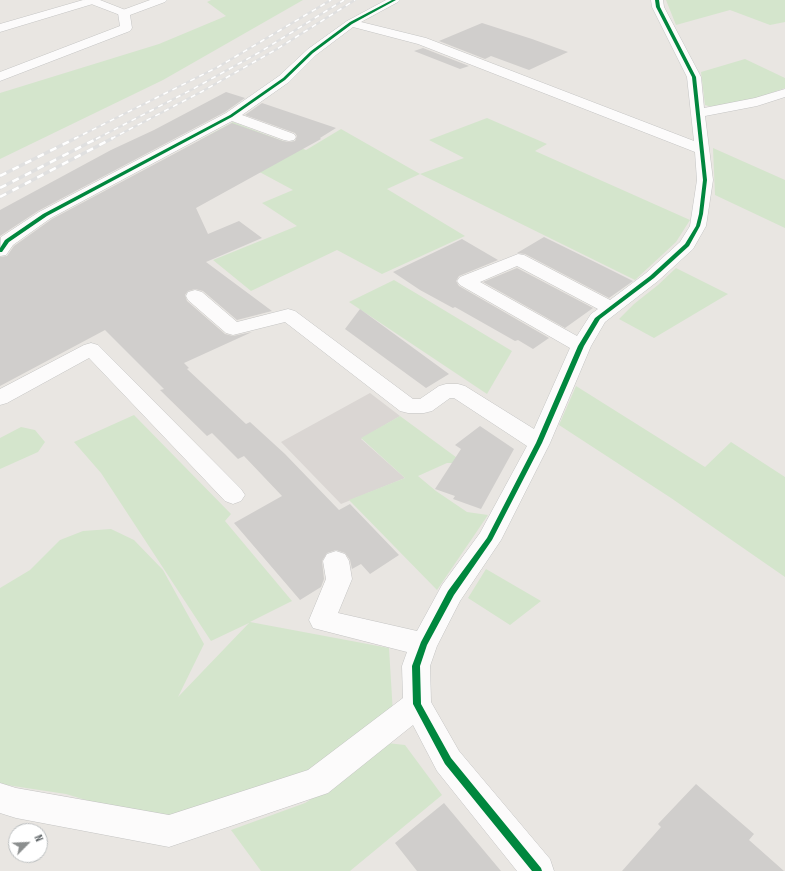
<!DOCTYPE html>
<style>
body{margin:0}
#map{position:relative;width:785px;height:871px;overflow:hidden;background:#e9e6e2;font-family:"Sofia Sans Condensed",sans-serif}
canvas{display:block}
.north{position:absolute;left:8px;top:823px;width:40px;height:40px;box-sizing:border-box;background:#fff;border:1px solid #bcbfc0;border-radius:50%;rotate:66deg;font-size:11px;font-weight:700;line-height:16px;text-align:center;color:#585e61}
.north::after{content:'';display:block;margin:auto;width:14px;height:18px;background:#8b8e8e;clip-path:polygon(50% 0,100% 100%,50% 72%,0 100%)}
</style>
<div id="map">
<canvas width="785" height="871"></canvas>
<div class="north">N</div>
</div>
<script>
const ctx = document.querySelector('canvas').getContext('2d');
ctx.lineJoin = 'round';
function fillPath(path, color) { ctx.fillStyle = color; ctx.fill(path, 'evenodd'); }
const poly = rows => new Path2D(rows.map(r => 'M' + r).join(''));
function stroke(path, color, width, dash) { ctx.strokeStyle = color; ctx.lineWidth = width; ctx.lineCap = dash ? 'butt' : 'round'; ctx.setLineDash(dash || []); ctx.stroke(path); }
fillPath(poly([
 [370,393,400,416,361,439,405,478,341,504,281,442]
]), '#dad6d3');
fillPath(poly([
 [211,0,303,0,163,80,0,159,0,93,159,44,226,16,207,2],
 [666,0,785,0,785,22,770,25,730,10,676,25],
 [745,59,785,78,785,88,757,98,712,107,705,105,701,72],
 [487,118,547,144,535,151,690,220,676,242,635,280,420,174,387,189,465,236,382,274,337,250,251,291,213,260,297,226,262,203,293,190,200,140,233,122,306,150,341,129,420,174,464,158,429,140],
 [713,148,785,180,785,228,715,195],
 [676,268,728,294,654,338,619,319,634,304,658,285],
 [394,280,512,351,487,394,349,302],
 [576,386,705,467,731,442,785,477,785,577,671,498,559,425],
 [134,415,231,514,225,521,292,601,250,622,389,648,393,714,312,775,220,806,148,819,66,794,0,784,0,588,30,570,60,540,83,531,111,529,134,540,163,570,204,644,178,697,249,623,211,641,101,473,74,442],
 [400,416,464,463,447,463,418,476,436,491,467,512,488,515,437,590,349,500,405,478,361,438],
 [21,427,35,430,45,442,38,452,0,469,0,438],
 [486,569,541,601,510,625,468,598],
 [387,743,405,745,442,795,350,871,261,871,231,830,305,803,340,781]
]), '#d4e5cc');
fillPath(poly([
 [482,23,532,39,568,52,529,70,491,56,485,59,439,41],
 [423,48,469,66,460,69,414,51],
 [226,92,245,98,225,112,38,211,0,236,0,210,111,150,154,130],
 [262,103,336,128,320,138,321,139,196,208,208,234,239,221,262,238,206,262,272,311,237,320,203,291,195,289,188,291,185,295,187,301,225,334,233,336,252,332,184,363,189,368,187,369,246,424,250,422,285,454,339,510,350,504,399,555,370,574,361,564,352,569,350,560,345,553,336,550,327,553,322,561,324,579,321,587,300,600,234,523,282,496,244,456,238,459,212,433,207,436,160,390,164,389,105,330,0,386,0,257,7,256,14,246,52,219,232,123,283,141,289,142,295,141,297,136,295,133,245,115],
 [544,237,601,265,633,281,609,298,525,254,517,253],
 [462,239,498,260,459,276,456,281,459,286,549,338,533,349,518,340,515,341,455,307,453,308,420,290,393,272],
 [517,268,593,308,565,328,483,282],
 [360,309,449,374,426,388,345,329],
 [480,426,514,449,481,509,453,499,455,496,435,489,461,449,455,445],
 [696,784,754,834,749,840,784,871,622,871,661,827,658,824],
 [444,803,501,871,417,871,395,843]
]), '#d0cecc');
const minor = poly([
 [83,0,98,1,96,3,0,32,0,24,83,0],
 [150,0,167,0,165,2,130,15,132,28,130,31,0,81,0,72,120,26,118,13,120,11,150,0],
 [386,0,400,0,398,2,361,22,426,38,694,141,687,77,652,7,651,0,663,0,664,7,701,77,704,108,755,98,785,89,785,97,757,106,705,116,713,180,706,226,693,249,658,281,605,322,591,346,550,443,501,540,460,601,437,646,430,666,431,702,459,751,550,859,554,871,517,871,437,771,413,725,328,793,169,847,16,818,0,813,0,783,16,788,169,815,308,770,403,698,402,666,407,652,313,628,309,620,326,579,323,561,327,554,336,551,345,554,349,561,352,579,338,613,417,631,442,585,480,533,527,446,454,398,450,398,432,411,424,413,408,413,400,411,285,322,233,335,226,333,188,300,186,296,188,292,195,290,202,292,237,322,288,309,295,311,413,399,420,399,439,386,446,384,458,384,465,386,534,429,570,348,460,285,457,281,460,277,518,254,524,255,610,300,646,273,680,242,690,226,697,180,695,152,418,44,353,27,316,55,289,82,242,115,294,134,296,137,294,140,289,141,284,140,232,121,51,218,13,245,6,255,0,256,1,237,39,212,226,113,279,76,308,49,347,21,386,0],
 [517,266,598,309,591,314,577,336,480,282,517,266],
 [91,343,98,345,241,489,245,495,241,501,233,504,225,501,89,358,7,403,0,405,0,389,84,345,91,343]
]);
const tertiary = poly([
 [84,0,100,0,128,11,130,13,128,15,120,15,86,2,84,0]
]);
stroke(minor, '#c4c4c3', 1);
stroke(tertiary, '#c4c4c3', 1);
fillPath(minor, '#fcfbfb');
fillPath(tertiary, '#fcfbfb');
const railFar1 = poly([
 [74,139,218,67,331,0],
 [96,139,193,89,260,52,344,0],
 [111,139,201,92,277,49,355,0]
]);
const rail = poly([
 [0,176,76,138],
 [0,188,98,138],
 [0,197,113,138]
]);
stroke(railFar1, '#e0e0e0', 2.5);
stroke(rail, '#e0e0e0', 3.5);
stroke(railFar1, '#fff', 1.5, [5]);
stroke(rail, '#fff', 2.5, [7]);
fillPath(poly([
 [392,0,396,0,352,24,313,53,285,80,232,117,47,216,9,242,2,252,0,252,0,248,5,240,43,214,230,115,283,78,311,51,350,22,392,0],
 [655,0,659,0,660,7,696,77,707,180,703,214,700,226,689,246,654,278,600,319,584,346,542,443,492,540,454,595,427,645,420,666,421,704,451,758,541,868,542,871,532,871,445,764,413,704,412,666,421,642,448,591,487,538,536,443,578,346,595,318,650,276,685,244,696,226,699,214,703,180,692,77,656,7,655,0]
]), '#00873e');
</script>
